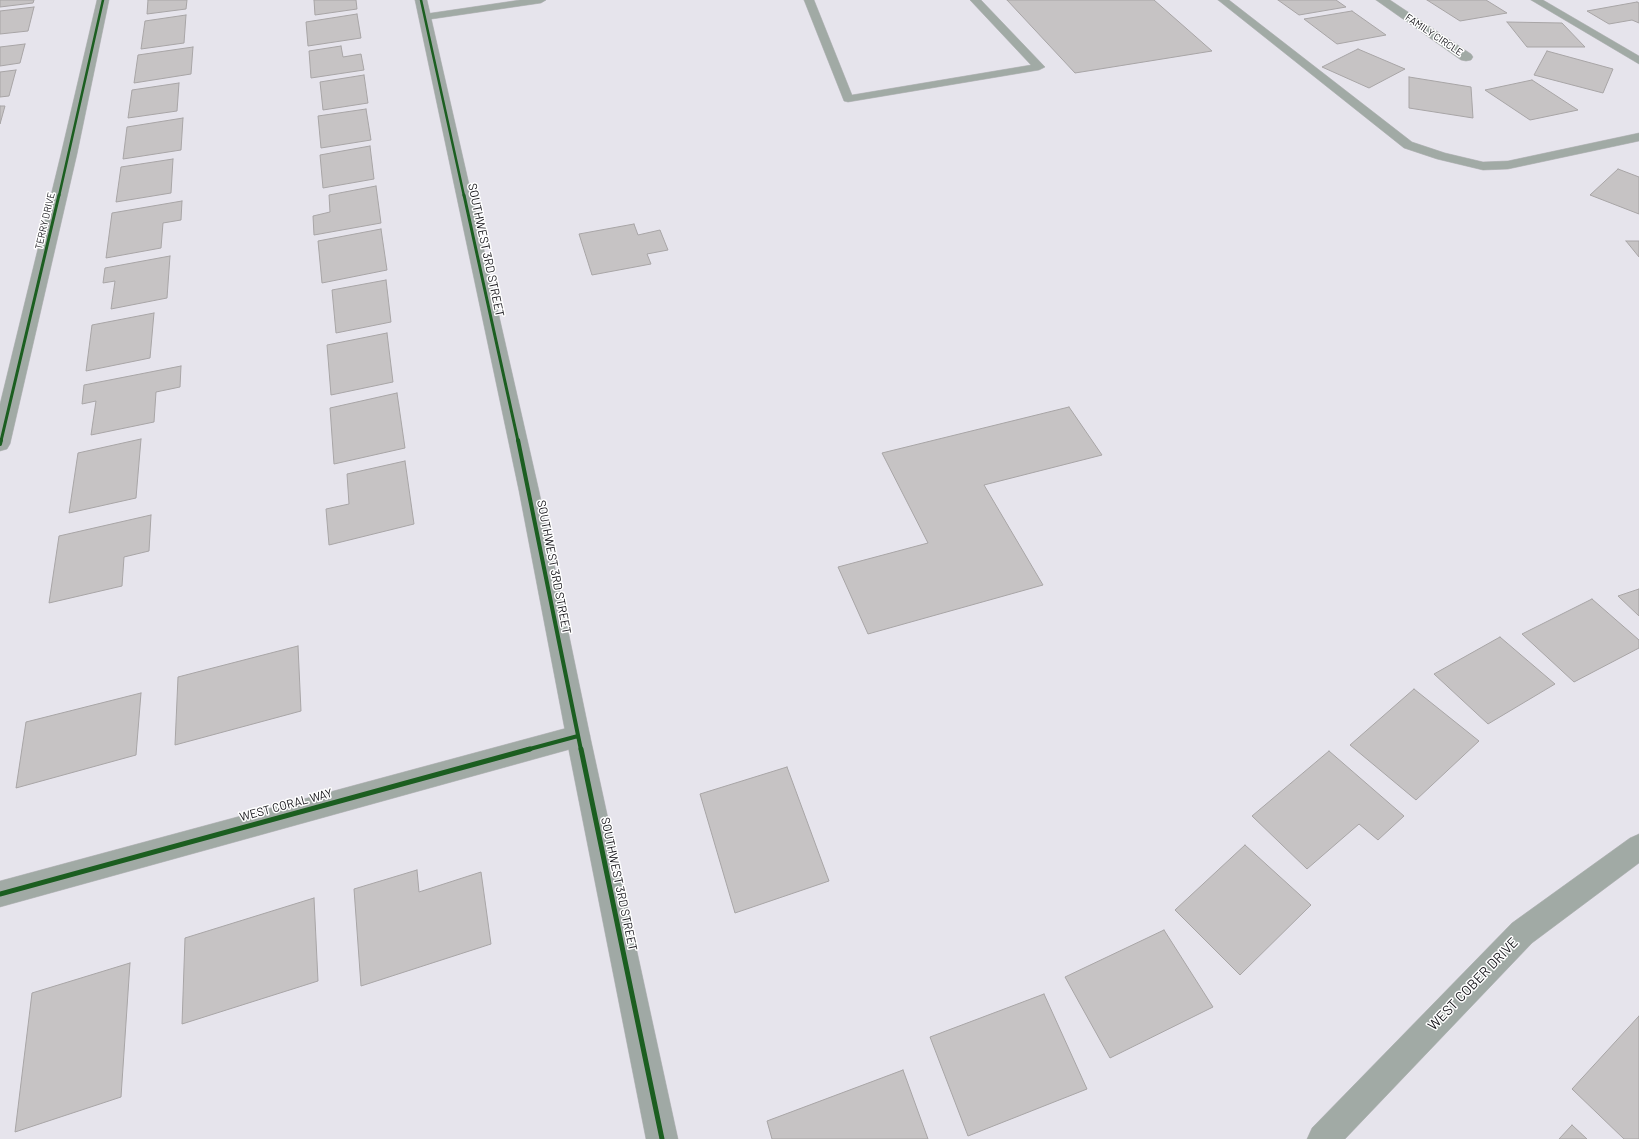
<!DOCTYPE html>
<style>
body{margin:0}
canvas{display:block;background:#e6e4ec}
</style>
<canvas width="1639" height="1139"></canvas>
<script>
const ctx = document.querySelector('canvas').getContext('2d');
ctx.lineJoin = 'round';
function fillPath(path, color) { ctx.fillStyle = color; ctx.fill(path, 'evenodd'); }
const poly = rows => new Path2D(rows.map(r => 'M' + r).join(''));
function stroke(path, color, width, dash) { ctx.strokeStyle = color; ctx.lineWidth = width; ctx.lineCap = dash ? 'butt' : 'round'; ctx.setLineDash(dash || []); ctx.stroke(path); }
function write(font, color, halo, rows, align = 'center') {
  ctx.font = font + ' Barlow,sans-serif'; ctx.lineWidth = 3; ctx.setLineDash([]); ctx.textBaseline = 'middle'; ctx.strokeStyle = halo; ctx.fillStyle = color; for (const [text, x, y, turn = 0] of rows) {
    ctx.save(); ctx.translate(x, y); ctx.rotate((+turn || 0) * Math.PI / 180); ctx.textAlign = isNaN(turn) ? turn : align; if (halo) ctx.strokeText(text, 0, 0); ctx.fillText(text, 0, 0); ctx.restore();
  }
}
const building = poly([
 [0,0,34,0,33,3,0,7,0,0],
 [148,0,187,0,186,9,147,14,148,0],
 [314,0,356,0,357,9,315,15,314,0],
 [1007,0,1154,0,1212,51,1075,73,1007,0],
 [1278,0,1336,0,1346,7,1299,15,1278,0],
 [1427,0,1486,0,1507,13,1460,21,1427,0],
 [1637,2,1639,3,1639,23,1632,20,1609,24,1587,11,1637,2],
 [34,7,28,31,0,34,0,11,34,7],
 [1352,11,1386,35,1337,44,1304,19,1352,11],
 [357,14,361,38,308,46,306,22,357,14],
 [186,15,184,43,141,49,145,21,186,15],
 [1507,22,1562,23,1585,47,1527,47,1507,22],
 [25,44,20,63,0,66,0,47,25,44],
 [341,46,343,57,361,54,364,70,311,78,309,51,341,46],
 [193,47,191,74,134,83,138,55,193,47],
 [1358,49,1405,69,1369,88,1322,67,1358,49],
 [1547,51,1613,69,1603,93,1534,75,1547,51],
 [16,70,9,96,0,97,0,72,16,70],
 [364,75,368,103,323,110,320,82,364,75],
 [1409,77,1471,87,1473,118,1409,108,1409,77],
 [1532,80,1578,110,1530,120,1485,90,1532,80],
 [179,83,177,111,128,118,132,90,179,83],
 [0,106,5,106,0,124,0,106],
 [366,109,371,140,321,148,318,116,366,109],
 [183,118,181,150,123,159,127,127,183,118],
 [370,146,374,179,323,188,320,155,370,146],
 [173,159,171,193,116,202,121,167,173,159],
 [1618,169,1639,177,1639,214,1590,195,1618,169],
 [376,186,381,223,314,235,313,216,330,212,329,195,376,186],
 [182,201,181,220,163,223,161,248,106,258,112,213,182,201],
 [634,224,638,235,660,230,668,250,647,254,651,264,592,275,579,234,634,224],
 [381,229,387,270,322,283,318,241,381,229],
 [1626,241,1639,241,1639,257,1626,241],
 [170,256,167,298,111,309,115,281,103,283,105,268,170,256],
 [386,280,391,322,336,333,332,290,386,280],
 [154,313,150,358,86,371,92,325,154,313],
 [387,333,393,382,331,395,327,345,387,333],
 [181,366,180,387,156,392,154,422,91,435,96,401,82,404,84,385,181,366],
 [397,393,405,448,334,464,330,408,397,393],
 [1069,407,1102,455,984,485,1043,585,868,634,838,567,928,543,882,453,1069,407],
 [141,439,136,498,69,513,78,453,141,439],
 [405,461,414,524,329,545,326,509,349,504,347,474,405,461],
 [151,515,149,551,124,557,122,586,49,603,59,536,151,515],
 [1639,589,1639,616,1618,596,1639,589],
 [1592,599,1639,640,1639,648,1574,682,1522,634,1592,599],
 [1500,637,1555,684,1488,724,1434,674,1500,637],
 [298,646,301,711,175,745,178,677,298,646],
 [1414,689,1479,741,1416,800,1350,745,1414,689],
 [141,693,136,755,16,788,26,722,141,693],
 [1329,751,1404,816,1378,840,1359,824,1307,869,1252,816,1329,751],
 [787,767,829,881,735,913,700,794,787,767],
 [1245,845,1311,905,1240,975,1175,910,1245,845],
 [417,870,419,892,481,872,491,944,361,986,354,889,417,870],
 [314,898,318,981,182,1024,185,938,314,898],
 [1164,930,1213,1007,1110,1058,1065,977,1164,930],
 [130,963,121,1097,15,1132,32,993,130,963],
 [1044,994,1087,1089,968,1136,930,1037,1044,994],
 [1639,1016,1639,1139,1624,1139,1572,1089,1639,1016],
 [903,1070,928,1139,772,1139,767,1121,903,1070],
 [1572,1125,1587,1139,1559,1139,1572,1125]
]);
fillPath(building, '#c6c3c4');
stroke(building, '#a8a5a6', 1);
const lane = poly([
 [520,0,546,0,541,3,425,20,420,17,425,14,520,0],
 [804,0,814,0,852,95,1031,65,970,0,981,0,1045,67,1039,70,848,102,844,101,804,0],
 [1218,0,1229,0,1412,142,1445,153,1483,162,1508,161,1639,133,1639,141,1508,169,1483,170,1437,159,1404,148,1218,0],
 [1531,0,1543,0,1639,56,1639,64,1531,0]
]);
const street = poly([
 [97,0,109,0,77,154,10,444,7,449,0,451,0,404,61,154,97,0],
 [1376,0,1390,0,1471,54,1473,57,1471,60,1466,61,1461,60,1376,0],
 [578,725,587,728,590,736,587,744,578,747,0,907,0,881,578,725],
 [1639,834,1639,863,1532,943,1345,1139,1307,1139,1312,1128,1512,923,1630,838,1639,834]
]);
const secondary = poly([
 [415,0,427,0,539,491,590,736,678,1139,646,1139,566,736,519,491,415,0]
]);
stroke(lane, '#c1bfc5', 1);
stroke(street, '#c1bfc5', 1);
stroke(secondary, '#c1bfc5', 1);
fillPath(lane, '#a1aaa5');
fillPath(street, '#a1aaa5');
fillPath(secondary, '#a0a9a5');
stroke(poly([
 [421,0,464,196],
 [59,196,103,0]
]), '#1b5e20', 2.5);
stroke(poly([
 [464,195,518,441],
 [1,441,59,195]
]), '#1b5e20', 3);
stroke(poly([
 [518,440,581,750],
 [0,444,1,440],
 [526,750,578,736]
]), '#1b5e20', 4);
stroke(poly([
 [581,749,662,1139],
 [0,894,530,749]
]), '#1b5e20', 5);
write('10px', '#141318', '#fff', [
 ["FAMILY CIRCLE",1434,35,34],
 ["TERRY DRIVE",45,221,-77]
]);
write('12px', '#141318', '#fff', [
 ["SOUTHWEST 3RD STREET",486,250,78],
 ["SOUTHWEST 3RD STREET",554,567,79],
 ["WEST CORAL WAY",286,805,-15],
 ["SOUTHWEST 3RD STREET",619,884,78]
]);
write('14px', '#141318', '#fff', [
 ["WEST COBER DRIVE",1473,984,-46]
]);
</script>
